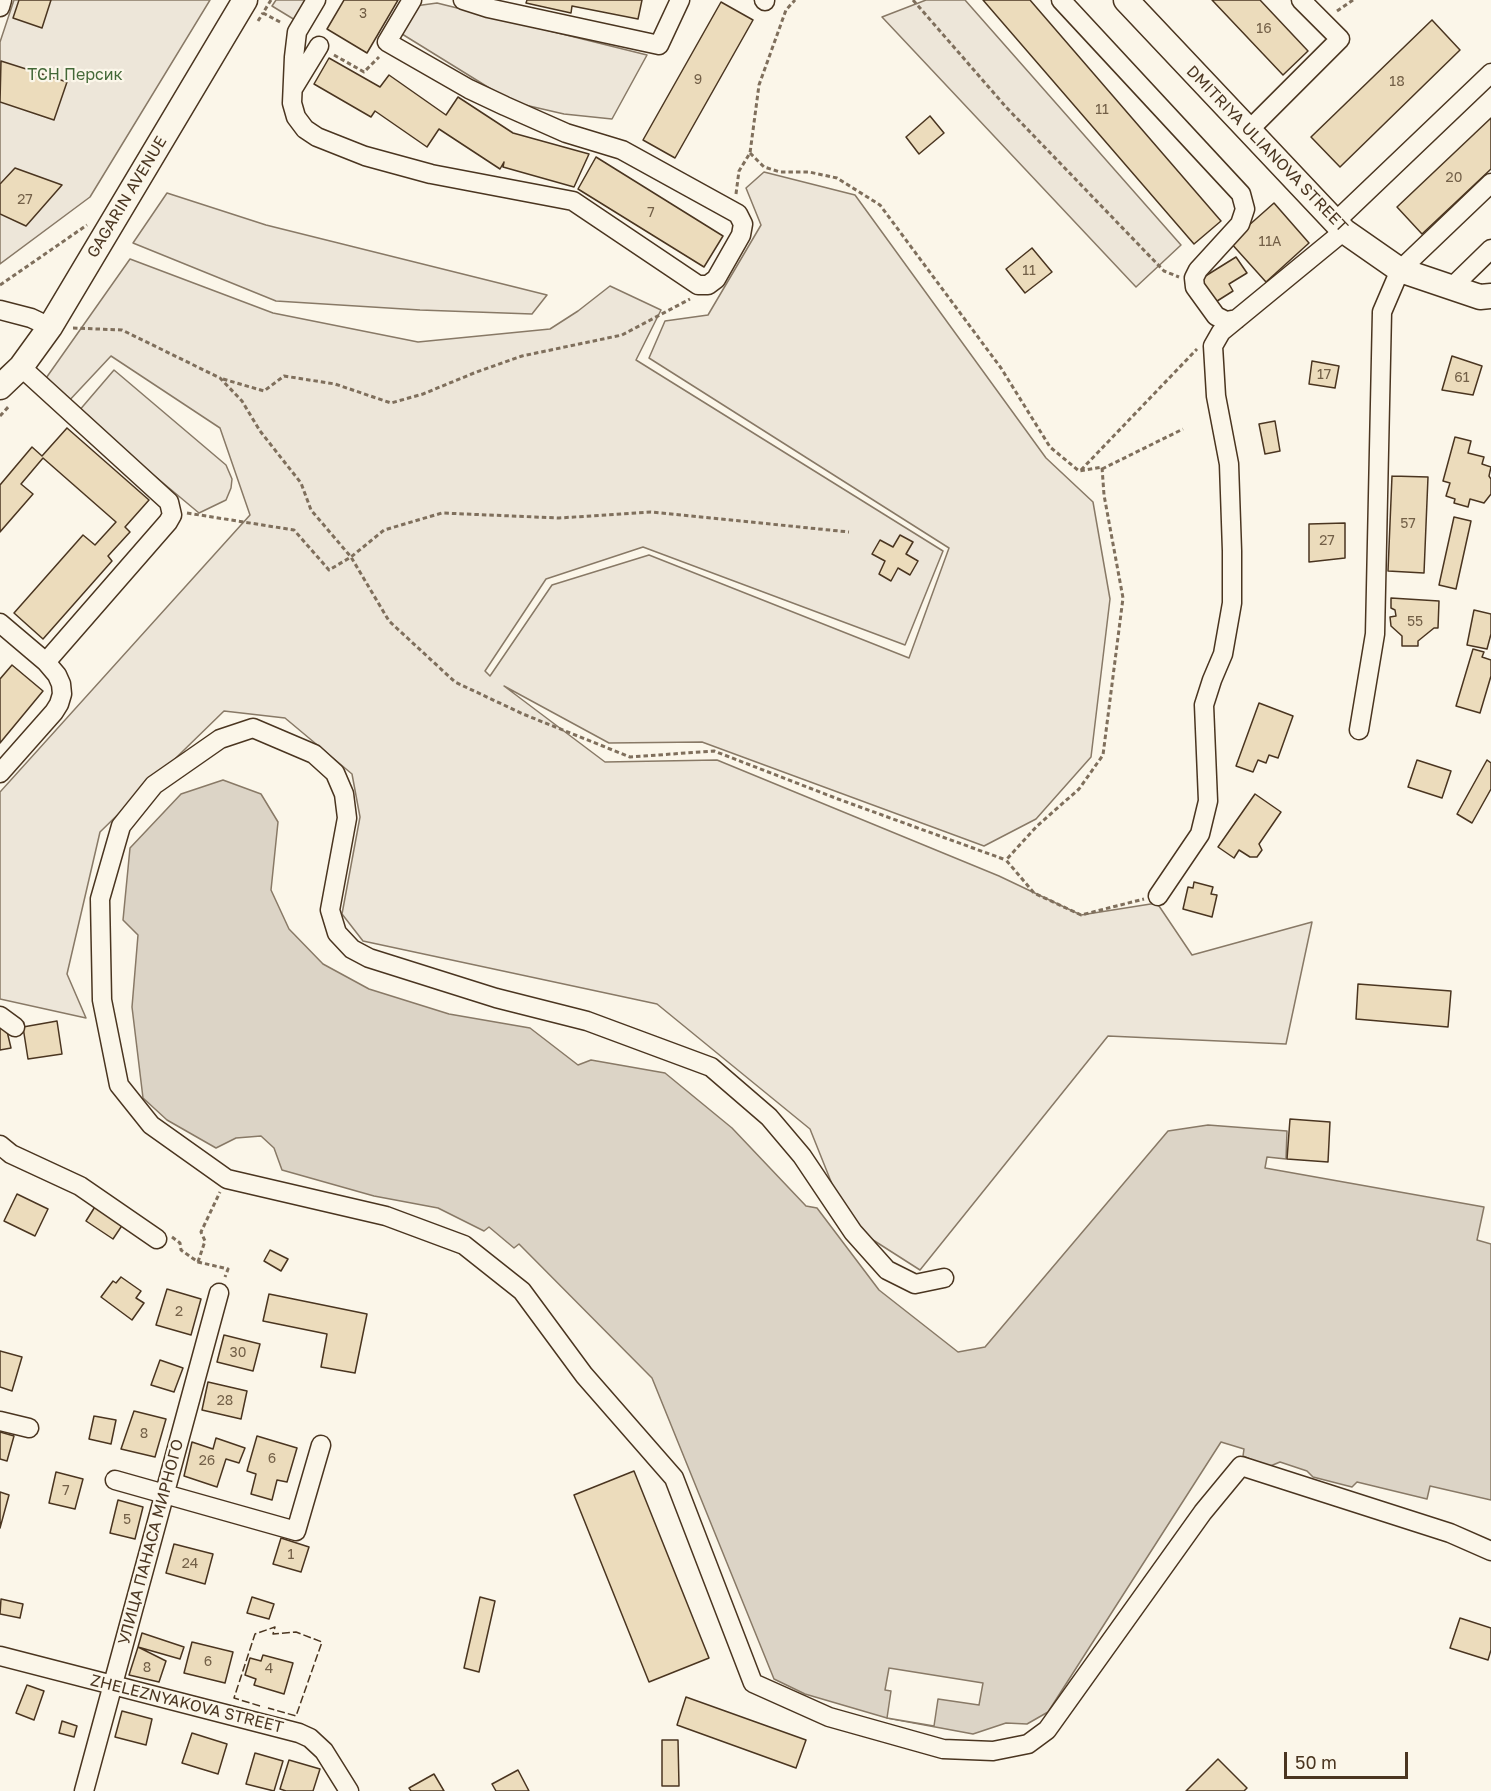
<!DOCTYPE html>
<meta charset="utf-8">
<style>
body{margin:0}
#map{position:relative;width:1491px;height:1791px;overflow:hidden;background:#fbf6e9;font-family:"Golos Text",sans-serif}
canvas{display:block}
.scale{position:absolute;left:1284px;top:1752px;width:124px;height:27px;box-sizing:border-box;border:3px solid #4a3520;border-top:0;padding-left:8px;font-size:18px;line-height:21px;white-space:nowrap;color:#4a3520;-webkit-text-stroke:4px #fbf6e9;paint-order:stroke}
</style>
<div id="map">
<canvas width="1491" height="1791"></canvas>
<div class="scale">50 m</div>
</div>
<script>
const ctx = document.querySelector('canvas').getContext('2d');
ctx.lineJoin = 'round';
function fillPath(path, color) { ctx.fillStyle = color; ctx.fill(path, 'evenodd'); }
const poly = rows => new Path2D(rows.map(r => 'M' + r).join(''));
function stroke(path, color, width, dash) { ctx.strokeStyle = color; ctx.lineWidth = width; ctx.lineCap = dash ? 'butt' : 'round'; ctx.setLineDash(dash || []); ctx.stroke(path); }
function write(font, color, halo, rows, align = 'center') {
  ctx.font = font + ' "Golos Text",sans-serif'; ctx.lineWidth = 4.5; ctx.setLineDash([]); ctx.textBaseline = 'middle'; ctx.strokeStyle = halo; ctx.fillStyle = color; for (const [text, x, y, turn = 0] of rows) {
    ctx.save(); ctx.translate(x, y); ctx.rotate((+turn || 0) * Math.PI / 180); ctx.textAlign = isNaN(turn) ? turn : align; if (halo) ctx.strokeText(text, 0, 0); ctx.fillText(text, 0, 0); ctx.restore();
  }
}
const green = poly([
 [14,0,210,0,90,197,0,264,0,42,14,0],
 [276,0,307,0,295,20,272,6,276,0],
 [926,0,965,0,1181,245,1136,287,882,17,926,0],
 [437,3,647,55,612,119,564,114,512,102,402,34,415,6,437,3],
 [764,172,855,195,1046,458,1093,502,1110,599,1091,757,1036,819,984,846,702,742,609,743,504,686,605,762,717,760,999,876,1081,915,1157,903,1192,955,1312,922,1286,1044,1108,1036,920,1270,848,1224,810,1129,657,1004,363,941,342,914,360,817,352,774,285,718,224,711,100,832,67,974,86,1018,0,999,0,792,250,515,220,428,111,356,66,404,44,381,130,259,273,313,418,342,550,329,578,311,610,286,661,310,636,360,943,551,905,645,643,547,546,579,485,671,490,676,552,585,649,555,909,658,949,548,649,358,665,321,708,315,761,225,746,188,764,172],
 [167,193,266,225,547,295,532,314,420,310,276,301,133,243,167,193],
 [114,370,226,465,232,479,231,488,226,500,199,513,78,412,114,370]
]);
fillPath(green, '#ede6d9');
stroke(green, '#887966', 1.5);
const water = poly([
 [223,780,261,794,278,822,271,890,289,929,323,964,369,989,449,1014,530,1028,578,1065,591,1060,665,1073,732,1128,806,1206,817,1208,879,1290,958,1352,985,1347,1168,1131,1208,1125,1287,1131,1286,1159,1267,1157,1265,1168,1484,1207,1477,1240,1491,1244,1491,1500,1430,1486,1427,1499,1357,1482,1352,1487,1313,1477,1307,1471,1280,1462,1268,1467,1243,1456,1244,1449,1221,1442,1048,1712,1027,1724,1006,1723,973,1734,887,1718,805,1694,774,1679,652,1378,519,1244,514,1248,489,1227,484,1231,438,1208,374,1196,282,1170,274,1148,261,1136,236,1138,216,1148,167,1120,143,1098,132,1007,138,935,123,920,130,848,181,794,223,780]
]);
fillPath(water, '#dcd4c6');
stroke(water, '#887966', 1.5);
const pier = poly([
 [889,1668,983,1683,979,1705,938,1699,934,1726,887,1718,891,1691,885,1690,889,1668]
]);
fillPath(pier, '#fbf6e9');
stroke(pier, '#887966', 1.5);
const building = poly([
 [19,0,51,0,42,28,13,18,19,0],
 [344,0,398,0,367,53,327,29,344,0],
 [527,0,642,0,638,19,572,6,571,13,526,3,527,0],
 [983,0,1030,0,1221,221,1194,244,983,0],
 [1212,0,1260,0,1308,51,1283,75,1212,0],
 [721,2,753,20,675,158,643,140,721,2],
 [1432,20,1460,50,1340,167,1311,137,1432,20],
 [329,58,380,87,389,75,446,115,458,97,513,133,589,154,574,187,503,167,504,162,500,169,439,129,427,147,375,111,371,117,314,84,329,58],
 [1,61,67,82,54,120,0,102,1,61],
 [930,116,944,133,919,154,906,137,930,116],
 [1491,118,1491,169,1422,234,1397,207,1491,118],
 [596,157,723,236,704,267,578,189,596,157],
 [15,168,62,185,26,226,0,214,0,184,15,168],
 [1274,203,1309,243,1266,282,1230,242,1274,203],
 [1032,248,1052,272,1025,293,1006,269,1032,248],
 [1236,257,1247,273,1229,284,1233,291,1214,303,1199,280,1236,257],
 [1452,356,1482,366,1473,395,1442,390,1452,356],
 [1312,361,1339,366,1335,388,1309,384,1312,361],
 [1275,421,1280,451,1265,454,1259,424,1275,421],
 [67,428,149,500,125,527,130,532,108,556,112,561,43,639,14,613,83,535,95,545,116,522,43,458,21,484,33,494,0,532,0,485,32,447,42,456,67,428],
 [1455,437,1471,441,1468,453,1484,457,1482,464,1491,467,1489,476,1491,479,1491,494,1484,503,1470,499,1468,507,1454,503,1455,499,1446,496,1450,483,1443,481,1455,437],
 [1392,476,1428,477,1424,573,1388,571,1392,476],
 [1454,517,1471,521,1456,589,1439,585,1454,517],
 [1345,523,1345,558,1309,562,1309,524,1345,523],
 [900,535,913,542,906,554,918,561,910,575,898,568,891,581,879,574,885,561,872,554,880,540,893,547,900,535],
 [1391,598,1439,601,1438,628,1434,628,1418,641,1418,646,1402,646,1402,636,1391,626,1390,617,1396,616,1395,610,1391,608,1391,598],
 [1474,610,1491,614,1491,634,1487,649,1467,645,1474,610],
 [1473,649,1484,652,1482,657,1491,660,1491,676,1480,713,1456,706,1473,649],
 [12,665,43,691,0,743,0,679,12,665],
 [1259,703,1293,716,1278,758,1269,755,1266,763,1258,760,1253,772,1236,766,1259,703],
 [1417,760,1451,771,1442,798,1408,787,1417,760],
 [1487,760,1491,763,1491,789,1472,823,1457,814,1487,760],
 [1255,794,1281,812,1259,844,1262,850,1257,857,1250,857,1239,850,1234,858,1218,847,1255,794],
 [1194,882,1213,887,1211,894,1217,895,1212,917,1183,909,1188,887,1193,888,1194,882],
 [1358,984,1451,991,1448,1027,1356,1019,1358,984],
 [57,1021,62,1054,28,1059,23,1027,57,1021],
 [6,1027,11,1048,0,1050,0,1028,6,1027],
 [1290,1119,1330,1122,1328,1162,1287,1159,1290,1119],
 [17,1194,48,1209,35,1236,4,1221,17,1194],
 [98,1202,125,1221,113,1239,86,1221,98,1202],
 [270,1250,288,1259,281,1271,264,1261,270,1250],
 [121,1277,141,1291,136,1298,144,1303,132,1320,101,1297,113,1281,116,1283,121,1277],
 [167,1289,201,1299,191,1335,156,1325,167,1289],
 [269,1294,367,1314,355,1373,321,1367,327,1334,263,1321,269,1294],
 [224,1335,260,1344,253,1371,217,1362,224,1335],
 [0,1351,22,1357,12,1391,0,1387,0,1351],
 [160,1360,183,1368,174,1392,151,1385,160,1360],
 [208,1382,247,1391,241,1419,202,1410,208,1382],
 [134,1411,166,1419,155,1457,121,1449,134,1411],
 [94,1416,116,1420,111,1444,89,1439,94,1416],
 [0,1432,14,1436,7,1461,0,1459,0,1432],
 [257,1436,297,1448,287,1482,277,1480,272,1500,251,1494,256,1474,247,1471,257,1436],
 [216,1438,245,1448,239,1463,226,1459,217,1487,184,1476,192,1442,213,1449,216,1438],
 [634,1471,709,1658,649,1682,574,1495,634,1471],
 [56,1472,83,1479,75,1509,49,1503,56,1472],
 [0,1492,9,1495,0,1528,0,1492],
 [118,1500,143,1507,135,1539,110,1533,118,1500],
 [281,1538,309,1547,301,1572,273,1564,281,1538],
 [174,1544,213,1554,205,1584,166,1573,174,1544],
 [252,1597,274,1604,269,1619,247,1613,252,1597],
 [480,1597,495,1601,479,1672,464,1668,480,1597],
 [1,1599,23,1604,20,1618,0,1614,1,1599],
 [1460,1618,1491,1628,1491,1650,1488,1660,1450,1648,1460,1618],
 [142,1633,184,1647,180,1659,138,1647,142,1633],
 [192,1642,233,1652,225,1683,184,1673,192,1642],
 [138,1647,166,1661,159,1682,129,1675,138,1647],
 [263,1655,293,1663,284,1694,254,1685,256,1679,245,1675,250,1658,261,1661,263,1655],
 [27,1685,44,1691,34,1720,16,1713,27,1685],
 [686,1697,806,1740,796,1768,677,1725,686,1697],
 [122,1711,152,1719,146,1745,115,1737,122,1711],
 [62,1721,77,1726,74,1737,59,1733,62,1721],
 [192,1733,227,1744,218,1774,182,1763,192,1733],
 [662,1740,678,1740,679,1786,662,1786,662,1740],
 [255,1753,283,1761,274,1791,246,1784,255,1753],
 [1218,1759,1247,1788,1244,1791,1186,1791,1218,1759],
 [289,1760,320,1769,313,1791,286,1791,280,1789,289,1760],
 [518,1770,529,1791,496,1791,492,1784,518,1770],
 [434,1774,444,1791,411,1791,409,1788,434,1774]
]);
fillPath(building, '#ecdcbc');
stroke(building, '#4a3520', 1.5);
const minor = poly([
 [316,0,297,32,294,57,292,103,296,117,305,129,317,137,365,156,431,174,573,201,698,285,708,285,716,279,741,235,743,224,738,214,622,150,566,133,505,106,469,89,387,42,412,0],
 [463,0,488,8,659,45,680,0],
 [764,0,765,1],
 [1061,0,1241,194,1245,209,1240,224,1198,270,1194,278,1195,287,1216,316,1226,321,1237,319],
 [0,7,2,0],
 [294,87,319,46],
 [1248,131,1340,39,1301,0],
 [1335,222,1491,73],
 [1452,287,1491,249],
 [0,310,31,318,50,327],
 [0,623,46,662,168,522,172,515,169,502,21,367],
 [1359,730,1375,634,1382,312,1400,270,1491,183],
 [0,773,54,712,59,704,62,694,61,684,57,675,46,662],
 [1158,896,1200,834,1208,801,1204,705,1212,680,1223,654,1232,603,1232,551,1229,464,1216,396,1213,346,1221,332,1344,231],
 [0,1016,15,1027],
 [0,1145,11,1154,80,1186,157,1239],
 [944,1278,915,1284,887,1270,853,1232,802,1156,769,1117,711,1067,587,1021,496,998,369,958,352,949,337,933,330,910,347,818,344,794,335,773,314,754,253,728,220,739,154,785,121,826,100,899,102,1000,119,1085,151,1125,227,1179,386,1216,464,1245,522,1291,584,1375,674,1478,753,1683,829,1717,943,1749,993,1751,1028,1744,1047,1730,1203,1512,1241,1466,1450,1533,1491,1551],
 [0,1421,29,1428],
 [115,1480,296,1531,321,1445],
 [0,1656,299,1733,310,1738,324,1751,349,1791],
 [84,1791,219,1293]
]);
const major = poly([
 [1126,0,1344,231,1400,270,1480,297,1491,296],
 [0,387,21,367,50,327,245,0]
]);
stroke(minor, '#4a3520', 21);
stroke(major, '#4a3520', 27);
stroke(poly([
 [271,0,263,13,282,23],
 [913,0,1006,107,1164,271,1179,277],
 [1337,11,1353,0],
 [258,21,263,13],
 [334,55,364,72,379,57],
 [750,153,764,167,780,172,809,172,837,178,880,205,1001,368,1050,447,1079,471,1102,467,1104,495,1123,598,1103,755,1079,789,1037,826,1006,860,1034,893,1081,915,1144,899],
 [736,194,739,171,750,153,759,85,786,10,795,0],
 [0,285,87,225],
 [73,328,122,330,220,378,242,401,260,431,301,483,311,510,351,557,389,621,455,682,523,714,630,757,714,751,838,799,1006,860],
 [223,379,264,391,284,376,335,384,391,403,423,394,474,373,522,356,622,335,690,299],
 [0,416,10,405],
 [1102,469,1183,429],
 [1081,470,1197,349],
 [187,513,294,530,329,570,351,557,384,530,442,513,559,518,651,512,849,532],
 [172,1237,180,1243,181,1250,198,1262,228,1269,225,1277],
 [198,1262,205,1241,201,1232,220,1192]
]), '#7f6f5c', 3, [4.5, 3]);
stroke(minor, '#fbf6e9', 18);
stroke(major, '#fbf6e9', 24);
stroke(poly([
 [260,1706,234,1698,255,1634,275,1627,273,1634,296,1632,322,1642,296,1716,268,1708]
]), '#4a3520', 1.5, [8, 3]);
write('14px', '#725f47', null, [
 ["3",363,14],
 ["16",1264,29],
 ["9",698,80],
 ["18",1397,82],
 ["11",1102,110],
 ["20",1454,178],
 ["27",25,200],
 ["7",651,213],
 ["11А",1270,242],
 ["11",1029,271],
 ["17",1324,375],
 ["61",1462,378],
 ["57",1408,524],
 ["27",1327,541],
 ["55",1415,622],
 ["2",179,1312],
 ["30",238,1353],
 ["28",225,1401],
 ["8",144,1434],
 ["6",272,1459],
 ["26",207,1461],
 ["7",66,1491],
 ["5",127,1520],
 ["1",291,1555],
 ["24",190,1564],
 ["6",208,1662],
 ["8",147,1668],
 ["4",269,1669]
]);
write('16px', '#436837', '#fbf6e9', [
 ["ТСН Персик",75,75]
]);
write('16px', '#4a3520', '#fbf6e9', [
 ["DMITRIYA ULIANOVA STREET",1267,149,46],
 ["GAGARIN AVENUE",127,197,-59],
 ["УЛИЦА ПАНАСА МИРНОГО",151,1542,-75],
 ["ZHELEZNYAKOVA STREET",187,1704,14]
]);
</script>
